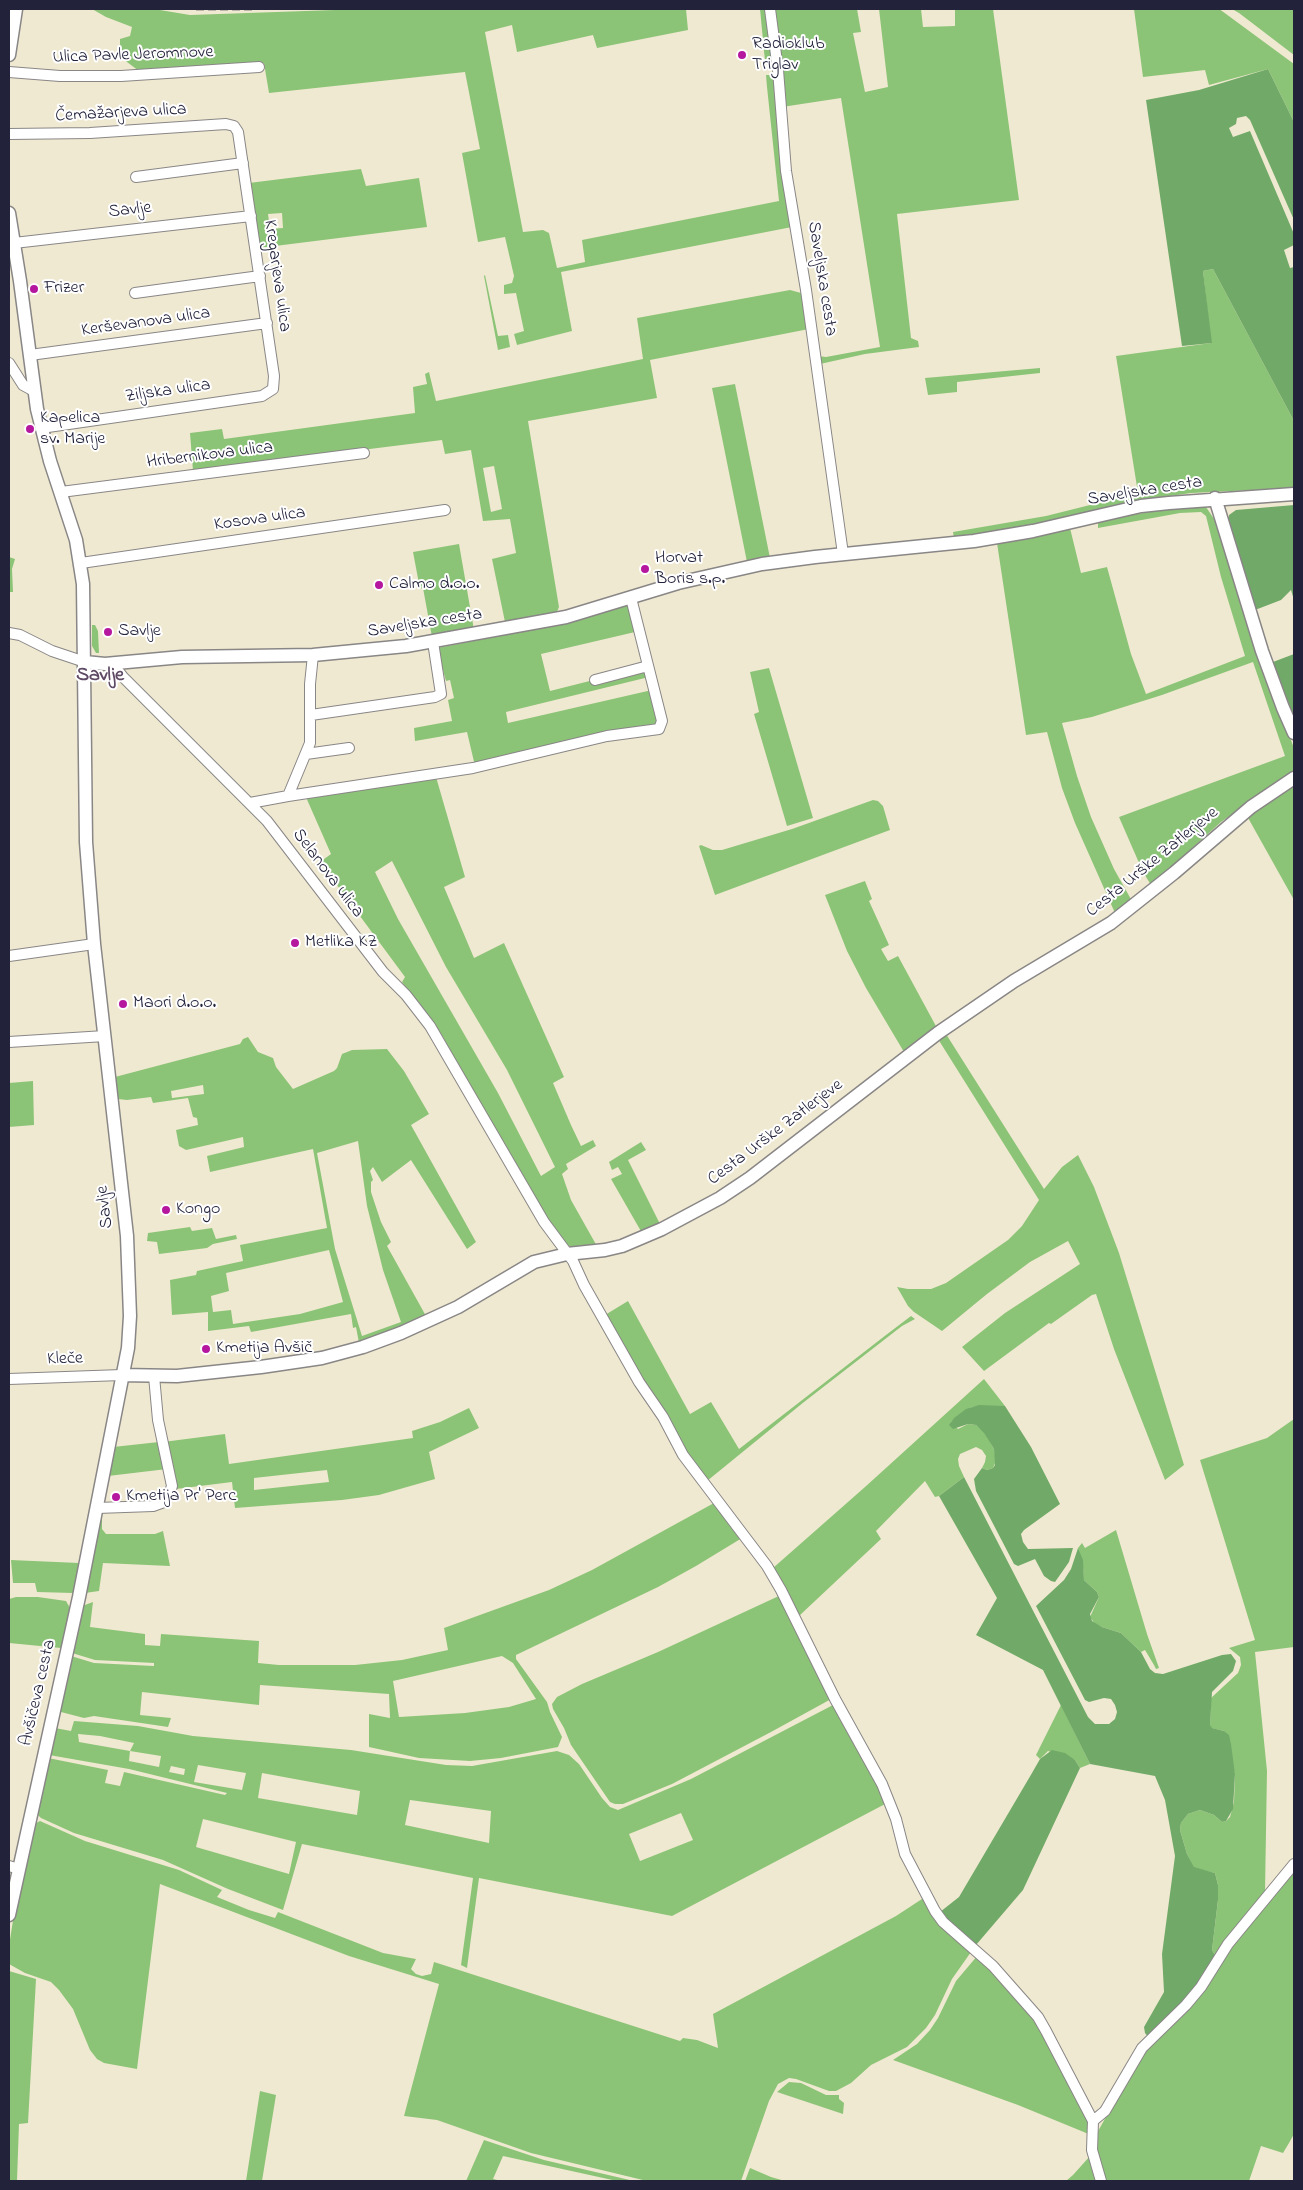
<!DOCTYPE html>
<meta charset="utf-8">
<style>
body{margin:0}
#map{position:relative;width:1303px;height:2190px;overflow:hidden;background:#f0e9d1;font-family:"Indie Flower",sans-serif}
canvas{display:block}
.frame{position:absolute;inset:0;border:10px solid #22223b;pointer-events:none}
</style>
<div id="map">
<canvas width="1303" height="2190"></canvas>
<div class="frame"></div>
</div>
<script>
const ctx = document.querySelector('canvas').getContext('2d');
ctx.lineJoin = 'round';
function fillPath(path, color) { ctx.fillStyle = color; ctx.fill(path, 'evenodd'); }
const poly = rows => new Path2D(rows.map(r => 'M' + r).join(''));
function stroke(path, color, width, dash) { ctx.strokeStyle = color; ctx.lineWidth = width; ctx.lineCap = dash ? 'butt' : 'round'; ctx.setLineDash(dash || []); ctx.stroke(path); }
function write(font, color, halo, rows, align = 'center') {
  ctx.font = font + ' "Indie Flower",sans-serif'; ctx.lineWidth = 4; ctx.setLineDash([]); ctx.textBaseline = 'middle'; ctx.strokeStyle = halo; ctx.fillStyle = color; for (const [text, x, y, turn = 0] of rows) {
    ctx.save(); ctx.translate(x, y); ctx.rotate((+turn || 0) * Math.PI / 180); ctx.textAlign = isNaN(turn) ? turn : align; if (halo) ctx.strokeText(text, 0, 0); ctx.fillText(text, 0, 0); ctx.restore();
  }
}
fillPath(poly([
 [92,9,154,9,190,15,363,9,686,9,688,30,597,48,593,35,517,52,512,25,485,32,523,232,543,230,549,233,557,268,585,262,582,240,779,201,767,87,766,75,770,75,774,78,792,227,561,272,572,331,517,345,514,334,524,331,516,293,504,294,504,285,512,283,514,276,505,237,478,242,462,153,480,149,465,72,269,93,264,63,139,71,123,59,120,49,120,39,130,36,132,27,106,17],
 [760,9,766,9,772,55,770,60,765,61],
 [777,9,857,9,861,32,853,33,865,92,888,87,879,9,921,9,923,27,955,26,955,9,993,9,1019,200,897,214,911,338,918,341,919,347,865,354,820,364,818,356,826,357,880,347,841,98,782,107,774,10],
 [1134,9,1219,9,1222,11,1294,64,1294,122,1268,69,1209,85,1205,70,1143,77],
 [1232,9,1294,9,1294,55,1239,13],
 [361,169,366,186,419,178,427,227,259,248,249,183],
 [282,213,283,228,270,229,268,214],
 [1213,269,1294,421,1294,488,1191,493,1143,500,1049,521,954,538,953,532,1046,516,1138,493,1116,356,1211,343,1203,271],
 [485,275,498,336,508,335,510,347,498,350,484,276],
 [790,290,801,293,809,329,650,360,657,398,528,421,559,607,556,614,509,624,505,622,492,559,516,553,510,519,483,521,471,450,445,454,442,440,193,471,190,433,222,429,224,439,415,413,413,387,427,384,425,374,429,372,436,401,643,359,637,318],
 [494,466,502,509,491,512,483,468],
 [1040,368,1040,373,957,382,957,392,928,395,925,378],
 [735,384,770,558,747,562,712,388],
 [1199,505,1206,507,1214,519,1257,653,1294,748,1294,770,1221,822,1151,885,1143,872,1119,817,1285,756,1253,662,1162,695,1092,717,1062,723,1077,776,1091,817,1114,869,1132,901,1115,913,1075,823,1062,788,1047,732,1026,735,997,543,1070,528,1081,573,1107,567,1131,654,1146,694,1245,656,1221,577,1206,516,1201,512,1180,513,1098,528,1098,522,1136,514],
 [459,544,474,630,432,637,423,588,420,589,413,552],
 [9,557,15,559,12,569,13,592,9,592],
 [628,605,635,632,541,654,550,691,645,667,649,677,506,712,508,723,652,690,659,727,475,766,467,732,415,741,414,728,452,721,448,700,454,698,450,680,446,681,437,648,568,623],
 [92,625,95,625,98,631,99,653,96,653,92,646],
 [769,668,813,818,787,826,754,714,759,712,750,672],
 [436,777,465,877,444,887,474,958,504,943,564,1077,553,1083,571,1125,581,1146,593,1140,596,1146,566,1164,568,1169,562,1174,571,1200,598,1248,571,1247,563,1242,516,1168,443,1037,402,982,405,977,320,862,331,854,305,795],
 [392,861,446,967,507,1070,555,1167,541,1176,498,1093,398,919,375,872],
 [1294,784,1294,900,1247,816],
 [873,800,878,801,883,806,890,830,715,895,699,846,701,845,713,850,722,850,792,829],
 [865,881,872,899,869,901,889,945,881,949,888,961,898,956,937,1028,904,1052,866,988,847,951,825,895],
 [946,1034,1044,1189,1062,1167,1078,1155,1094,1187,1119,1253,1184,1465,1165,1480,1114,1349,1096,1294,1092,1295,1051,1324,1049,1323,984,1371,962,1347,1005,1313,1080,1264,1068,1241,1030,1262,987,1294,942,1331,914,1312,908,1306,897,1287,908,1289,931,1289,946,1283,1008,1240,1022,1226,1039,1200,938,1039],
 [248,1037,258,1052,273,1058,276,1067,293,1089,334,1071,337,1068,342,1054,352,1050,387,1049,404,1071,429,1114,411,1125,476,1242,467,1249,411,1160,382,1182,373,1167,370,1171,373,1180,371,1182,371,1192,381,1222,391,1242,387,1246,426,1316,359,1343,356,1327,353,1328,351,1314,251,1332,249,1326,208,1331,208,1312,172,1315,170,1280,196,1275,197,1271,243,1261,240,1245,327,1228,313,1149,210,1172,207,1156,244,1147,243,1137,186,1150,179,1146,176,1130,198,1125,197,1118,193,1117,188,1098,153,1103,151,1097,127,1100,118,1099,115,1077,240,1044,243,1039],
 [203,1085,204,1094,172,1098,171,1091],
 [358,1141,367,1206,383,1270,401,1322,362,1336,335,1249,317,1153],
 [329,1250,343,1302,300,1314,233,1324,231,1310,213,1312,211,1296,229,1291,226,1273],
 [33,1081,34,1125,9,1127,9,1083],
 [641,1142,646,1150,628,1160,660,1224,642,1233,611,1179,622,1174,618,1167,612,1170,609,1162],
 [190,1227,192,1231,212,1228,216,1239,236,1235,237,1239,213,1244,207,1248,159,1254,157,1242,147,1241,148,1233],
 [628,1301,690,1414,711,1402,739,1449,886,1335,911,1316,915,1319,902,1326,804,1402,707,1481,698,1471,644,1383,605,1315],
 [984,1379,1005,1406,972,1407,951,1422,958,1429,968,1424,976,1425,984,1432,994,1449,996,1461,993,1468,987,1470,982,1468,985,1462,986,1456,982,1450,976,1447,960,1454,958,1459,959,1466,964,1477,939,1496,935,1497,925,1481,876,1531,881,1539,799,1616,786,1589,773,1568,865,1487],
 [469,1408,479,1428,429,1452,435,1479,379,1495,342,1500,235,1508,232,1482,176,1489,163,1442,225,1434,229,1464,413,1438,412,1431,440,1422],
 [327,1470,329,1482,254,1490,254,1478],
 [1294,1419,1294,1647,1255,1652,1267,1771,1265,1892,1216,1957,1212,1950,1218,1900,1218,1885,1215,1873,1194,1868,1187,1854,1180,1830,1181,1823,1188,1814,1200,1810,1214,1815,1222,1822,1226,1821,1230,1817,1234,1802,1235,1774,1224,1731,1211,1728,1210,1726,1211,1698,1238,1673,1241,1665,1240,1657,1229,1648,1255,1640,1200,1460,1267,1438],
 [159,1442,167,1469,108,1476,113,1447],
 [714,1503,742,1538,696,1566,658,1587,516,1655,516,1659,547,1702,550,1712,562,1737,558,1747,501,1758,470,1761,419,1758,369,1747,369,1714,390,1718,389,1694,260,1685,259,1705,142,1692,140,1715,171,1718,168,1727,94,1716,84,1718,61,1712,59,1708,71,1656,94,1663,154,1666,154,1663,95,1660,72,1653,82,1606,93,1602,90,1627,145,1634,145,1645,160,1646,161,1634,259,1641,258,1663,279,1665,355,1665,402,1660,448,1650,444,1628,549,1590,592,1570],
 [502,1656,513,1663,536,1699,509,1707,465,1713,399,1717,393,1681],
 [100,1519,102,1519,102,1529,106,1534,155,1534,163,1531,170,1566,103,1563,99,1591,85,1593],
 [1116,1530,1147,1634,1159,1668,1156,1669,1154,1665,1145,1650,1141,1652,1121,1633,1102,1627,1095,1624,1090,1617,1099,1597,1097,1592,1084,1580,1083,1567,1078,1548,1082,1543,1085,1548],
 [11,1560,79,1563,73,1593,37,1592,35,1583,13,1583],
 [781,1595,833,1698,771,1732,672,1784,623,1804,615,1804,610,1802,571,1745,564,1728,553,1709,552,1704,557,1697,582,1684,658,1652],
 [16,1597,38,1597,66,1601,70,1608,69,1615,61,1648,9,1643,9,1599],
 [833,1705,836,1705,887,1803,672,1916,479,1878,467,1968,461,1965,473,1878,302,1844,283,1910,228,1889,163,1860,74,1833,41,1818,36,1813,48,1758,108,1770,105,1783,120,1786,124,1772,225,1795,227,1793,129,1769,49,1755,55,1728,71,1731,74,1721,138,1726,193,1736,351,1750,446,1765,472,1766,557,1751,569,1755,579,1764,602,1798,610,1807,618,1810,691,1779],
 [78,1734,100,1736,134,1743,130,1751,79,1742],
 [130,1751,161,1756,159,1767,129,1761],
 [198,1765,246,1773,242,1790,194,1782],
 [171,1766,185,1769,184,1775,169,1772],
 [262,1773,360,1791,357,1815,258,1798],
 [410,1800,491,1811,489,1843,405,1825],
 [681,1813,693,1840,640,1861,629,1834],
 [203,1819,296,1842,289,1874,196,1847],
 [1061,1705,1090,1764,1080,1768,1075,1760,1048,1751,1040,1759,1036,1755],
 [40,1821,85,1841,179,1870,222,1890,217,1897,249,1910,275,1918,278,1912,383,1953,416,1959,411,1969,416,1974,422,1976,431,1974,434,1962,680,2041,683,2038,697,2040,718,2048,713,2014,896,1916,925,1897,971,1952,952,1979,935,2015,926,2028,907,2047,871,2065,851,2083,836,2091,829,2091,796,2079,789,2078,778,2084,769,2101,741,2181,647,2181,531,2153,437,2120,404,2116,439,1984,349,1956,160,1884,137,2069,104,2063,97,2059,90,2050,73,2009,59,1990,51,1982,25,1973,9,1964,9,1946,17,1895,34,1824],
 [1294,1869,1294,2134,1289,2143,1283,2153,1261,2146,1249,2181,1104,2181,1097,2152,1097,2133,1144,2049],
 [978,1955,1039,2024,1085,2109,1091,2135,1018,2105,893,2060,917,2044,930,2030,938,2018,956,1981],
 [9,1971,36,1979,28,2123,19,2124,17,2181,9,2181],
 [789,2082,801,2083,826,2095,839,2095,839,2099,844,2103,843,2114,777,2092],
 [260,2091,276,2095,262,2181,246,2181],
 [484,2140,544,2160,634,2181,617,2181,503,2156,493,2179,502,2181,466,2181],
 [1090,2156,1099,2181,1066,2181,1073,2175],
 [750,2168,771,2177,785,2181,745,2181]
]), '#8cc477');
fillPath(poly([
 [1268,69,1294,122,1294,220,1250,120,1246,116,1237,118,1236,124,1229,128,1233,137,1250,131,1294,234,1294,245,1284,250,1290,268,1294,267,1294,421,1213,269,1203,271,1212,343,1182,346,1146,100,1199,90],
 [1294,505,1294,600,1291,590,1281,600,1255,610,1228,523,1229,515,1236,510],
 [1294,654,1294,717,1273,662],
 [979,1405,1005,1406,1031,1447,1060,1504,1024,1530,1021,1534,1023,1542,1028,1549,1073,1548,1069,1562,1055,1582,1051,1581,1044,1576,1035,1559,1018,1566,1014,1564,976,1491,974,1479,982,1468,987,1470,993,1468,995,1465,994,1449,984,1433,976,1425,968,1424,953,1429,949,1425,954,1418,966,1409],
 [964,1477,1088,1717,1095,1724,1109,1724,1115,1719,1117,1712,1115,1705,1111,1699,1104,1698,1089,1702,1085,1700,1036,1606,1064,1580,1071,1569,1078,1548,1083,1560,1084,1580,1097,1592,1099,1597,1090,1614,1092,1621,1102,1627,1121,1633,1141,1652,1150,1669,1155,1673,1163,1674,1222,1655,1231,1654,1236,1661,1233,1671,1212,1692,1210,1725,1212,1728,1224,1731,1229,1735,1231,1744,1235,1774,1233,1809,1226,1821,1222,1822,1214,1815,1200,1810,1188,1814,1181,1823,1180,1830,1187,1854,1194,1867,1215,1873,1218,1885,1218,1900,1212,1950,1216,1957,1199,1985,1149,2038,1145,2033,1144,2027,1164,1992,1162,1954,1175,1856,1165,1800,1155,1776,1090,1764,1043,1670,976,1635,997,1598,939,1496],
 [1052,1750,1065,1753,1075,1760,1080,1768,1023,1890,976,1945,955,1928,940,1912,959,1897,1032,1773,1040,1759]
]), '#71aa68');
const minor = poly([
 [770,9,778,70,786,171,806,290,843,554],
 [9,72,60,76,121,76,259,67],
 [9,134,90,133,226,124,234,126,238,132,274,376,273,389,262,396,41,428],
 [136,177,243,163],
 [14,243,251,216],
 [135,293,260,276],
 [30,355,267,323],
 [9,363,23,385,34,391],
 [61,492,364,453],
 [81,563,445,510],
 [9,633,20,635,52,651,85,662],
 [112,663,123,677,267,821,383,972,406,995,430,1026,544,1222,573,1261,584,1285,639,1382,663,1417,683,1455,767,1566,781,1590,835,1699,882,1784,896,1819,905,1854,935,1911,943,1922,993,1966,1038,2017,1046,2031,1093,2121,1092,2150,1101,2181],
 [595,680,648,666],
 [311,715,435,697,441,694,433,642],
 [306,754,349,748],
 [288,796,473,768,607,736,659,729,662,721,631,598],
 [250,803,288,796,310,743,310,684,313,655],
 [9,956,94,944],
 [9,1042,105,1036],
 [9,1379,122,1375],
 [97,1508,153,1506,164,1502,170,1492,172,1486,158,1420,154,1376],
 [9,1866,19,1869],
 [1093,2121,1105,2111,1142,2048,1186,2005,1201,1987,1228,1944,1294,1864]
]);
const tertiary = poly([
 [9,55,16,9],
 [9,213,20,281,37,409,50,461,76,540,83,584,86,842,94,944,127,1236,130,1316,128,1348,79,1597,9,1915],
 [1215,498,1262,651,1283,708,1294,733],
 [85,662,105,664,182,657,313,655,406,646,566,617,678,583,762,564,815,557,974,541,1033,531,1141,506,1169,503,1294,494],
 [122,1375,177,1376,261,1367,322,1358,363,1347,401,1333,458,1307,534,1262,567,1254,605,1250,622,1246,662,1229,720,1198,750,1178,938,1033,1014,981,1111,923,1174,873,1251,807,1294,778]
]);
stroke(minor, '#898686', 12);
stroke(tertiary, '#898686', 15);
stroke(minor, '#fff', 10);
stroke(tertiary, '#fff', 12);
stroke(poly([
 [196,9,254,9]
]), '#22223b', 2.5, [8, 4]);
for (const [x, y, r, color] of [
 [742,55,5,"#b5179e"],
 [34,289,5,"#b5179e"],
 [30,429,5,"#b5179e"],
 [645,569,5,"#b5179e"],
 [379,585,5,"#b5179e"],
 [108,632,5,"#b5179e"],
 [295,943,5,"#b5179e"],
 [123,1004,5,"#b5179e"],
 [166,1210,5,"#b5179e"],
 [206,1349,5,"#b5179e"],
 [116,1497,5,"#b5179e"]
]) { const dot = new Path2D(); dot.arc(x, y, r, 0, 2 * Math.PI); ctx.fillStyle = color; ctx.fill(dot); stroke(dot, '#fff', 2); }
write('18px', '#22223b', '#fff', [
 ["Radioklub",752,45],
 ["Triglav",752,66],
 ["Frizer",44,289],
 ["Kapelica",40,419],
 ["sv. Marije",40,440],
 ["Horvat",655,559],
 ["Boris s.p.",655,580],
 ["Calmo d.o.o.",389,585],
 ["Savlje",118,632],
 ["Metlika KZ",305,943],
 ["Maori d.o.o.",133,1004],
 ["Kongo",176,1210],
 ["Kmetija Avšič",216,1349],
 ["Kmetija Pr' Perc",126,1497]
], 'left');
write('18px', '#22223b', '#fff', [
 ["Ulica Pavle Jeromnove",133,56,-2],
 ["Čemažarjeva ulica",121,114,-3],
 ["Savlje",130,211,-6],
 ["Kregarjeva ulica",276,276,82],
 ["Saveljska cesta",821,279,81],
 ["Kerševanova ulica",146,323,-8],
 ["Ziljska ulica",168,392,-8],
 ["Hribernikova ulica",210,456,-7],
 ["Saveljska cesta",1145,492,-9],
 ["Kosova ulica",260,520,-8],
 ["Saveljska cesta",425,624,-9],
 ["Cesta Urške Zatlerjeve",1153,863,-39],
 ["Selanova ulica",327,874,53],
 ["Cesta Urške Zatlerjeve",776,1133,-37],
 ["Savlje",106,1207,-97],
 ["Kleče",65,1360,-2],
 ["Avšičeva cesta",39,1693,-77]
]);
write('bold 20px', '#5f4a66', '#fff', [
 ["Savlje",100,677]
]);
</script>
